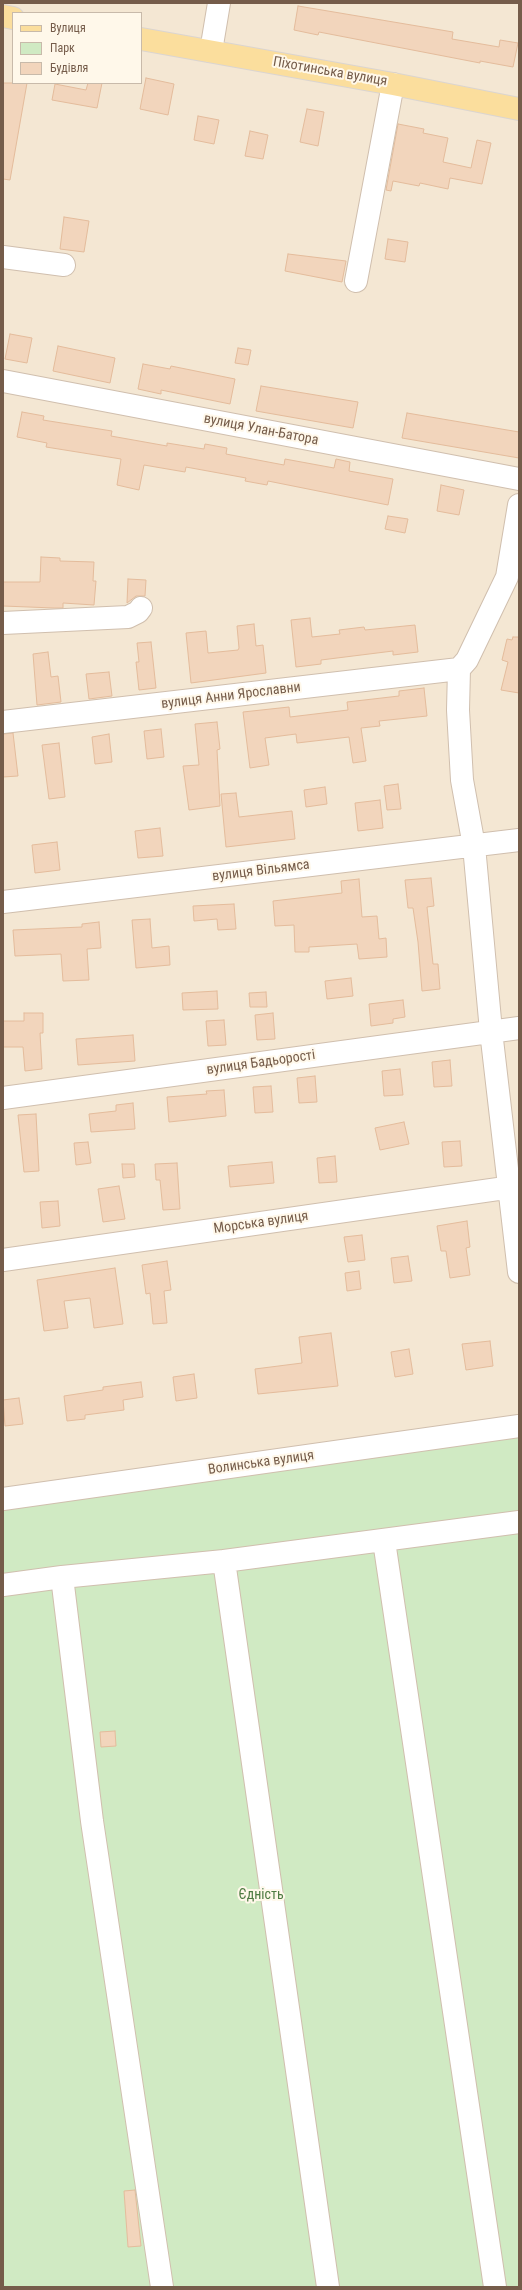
<!DOCTYPE html>
<meta charset="utf-8">
<style>
body{margin:0}
#map{position:relative;width:522px;height:2290px;overflow:hidden;background:#fcf4e4;font-family:"Roboto Condensed",sans-serif}
canvas{display:block}
.frame{position:absolute;inset:0;border:4px solid #755c4a;pointer-events:none}
.legend{position:absolute;left:12px;top:12px;width:130px;height:72px;box-sizing:border-box;background:#fff8ea;border:1px solid #c8baaa;margin:0;padding:5px 7px;list-style:none;font-size:12px;color:#755c4a}
.legend li{display:flex;align-items:center;gap:8px;height:20px}
.legend b{width:20px;border:1px solid #c8baaa}
</style>
<div id="map">
<canvas width="522" height="2290"></canvas>
<div class="frame"></div>
<ul class="legend">
<li><b style="height:5px;background:#fbde9d"></b>Вулиця</li>
<li><b style="height:11px;background:#d0eac3"></b>Парк</li>
<li><b style="height:11px;background:#f2d5bc"></b>Будівля</li>
</ul>
</div>
<script>
const ctx = document.querySelector('canvas').getContext('2d');
ctx.lineJoin = 'round';
function fillPath(path, color) { ctx.fillStyle = color; ctx.fill(path, 'evenodd'); }
const poly = rows => new Path2D(rows.map(r => 'M' + r).join(''));
function stroke(path, color, width, dash) { ctx.strokeStyle = color; ctx.lineWidth = width; ctx.lineCap = dash ? 'butt' : 'round'; ctx.setLineDash(dash || []); ctx.stroke(path); }
function write(font, color, halo, rows, align = 'center') {
  ctx.font = font + ' "Roboto Condensed",sans-serif'; ctx.lineWidth = 4; ctx.setLineDash([]); ctx.textBaseline = 'middle'; ctx.strokeStyle = halo; ctx.fillStyle = color; for (const [text, x, y, turn = 0] of rows) {
    ctx.save(); ctx.translate(x, y); ctx.rotate((+turn || 0) * Math.PI / 180); ctx.textAlign = isNaN(turn) ? turn : align; if (halo) ctx.strokeText(text, 0, 0); ctx.fillText(text, 0, 0); ctx.restore();
  }
}
fillPath(poly([
 [3,3,519,3,519,1431,3,1503],
 [13,13,141,13,141,83,13,83]
]), '#f4e7d3');
fillPath(poly([
 [519,1431,519,2287,3,2287,3,1503]
]), '#d0eac3');
const building = poly([
 [298,6,453,32,452,39,499,47,500,40,518,43,513,67,480,61,480,63,319,32,318,35,294,30,298,6],
 [146,78,174,84,168,115,140,109,146,78],
 [3,83,27,83,10,180,3,179,3,83],
 [88,83,102,83,97,108,52,100,55,84,86,90,88,83],
 [307,109,324,112,318,146,300,142,307,109],
 [198,116,219,120,214,144,194,140,198,116],
 [398,124,424,129,423,133,448,138,443,162,471,168,477,140,491,143,482,184,450,178,448,189,420,183,419,186,393,181,391,191,386,190,398,124],
 [250,131,268,135,263,159,245,156,250,131],
 [64,217,89,221,84,252,60,249,64,217],
 [388,239,408,242,405,262,385,259,388,239],
 [288,254,346,261,342,282,285,271,288,254],
 [10,334,32,338,27,363,5,359,10,334],
 [58,346,115,358,110,383,53,371,58,346],
 [238,348,251,350,248,365,235,363,238,348],
 [143,364,170,369,171,366,235,379,230,404,161,390,161,394,138,389,143,364],
 [261,386,358,402,353,428,256,411,261,386],
 [22,412,44,416,43,420,112,431,111,436,167,446,167,443,204,449,205,444,227,448,226,454,284,465,285,459,334,468,336,459,350,462,349,471,393,479,388,505,268,481,267,485,245,481,246,478,186,467,185,472,144,465,139,490,117,485,121,459,46,447,47,443,17,437,22,412],
 [407,413,519,432,519,458,402,438,407,413],
 [441,485,464,490,459,515,437,511,441,485],
 [388,516,408,519,405,533,385,529,388,516],
 [41,557,60,558,60,561,94,562,93,581,96,581,94,605,63,603,63,608,54,608,3,606,3,582,40,582,41,557],
 [128,579,146,580,145,596,136,596,127,603,128,579],
 [310,618,312,637,340,634,339,630,364,627,365,630,415,625,418,652,393,655,393,651,321,660,321,664,296,667,291,620,310,618],
 [254,624,256,646,263,645,266,673,191,683,186,633,206,631,208,653,238,650,239,648,237,626,254,624],
 [513,637,519,637,519,693,501,690,508,662,502,660,507,639,512,640,513,637],
 [151,642,156,688,139,690,136,662,139,662,137,643,151,642],
 [48,652,51,677,58,676,61,702,37,705,33,654,48,652],
 [109,672,112,696,89,699,86,674,109,672],
 [424,688,427,716,379,721,380,726,361,728,366,761,353,763,349,737,297,743,296,734,265,738,269,765,250,768,243,712,289,707,290,717,348,710,347,702,399,696,399,691,424,688],
 [217,722,220,749,217,750,220,806,189,810,183,766,199,765,195,724,217,722],
 [161,729,164,757,147,759,144,731,161,729],
 [13,733,18,776,3,777,3,734,13,733],
 [109,734,112,762,95,764,92,737,109,734],
 [59,743,65,797,49,799,42,745,59,743],
 [398,784,401,809,387,810,384,786,398,784],
 [325,787,327,804,306,807,304,790,325,787],
 [236,793,239,817,292,811,295,839,226,847,221,794,236,793],
 [380,800,383,828,358,831,355,803,380,800],
 [160,828,163,856,138,858,135,831,160,828],
 [57,842,60,870,35,873,32,845,57,842],
 [431,878,434,906,427,907,433,964,438,964,440,989,422,991,418,942,413,908,408,908,405,880,431,878],
 [359,879,362,917,377,916,379,939,386,938,387,957,359,959,357,944,309,947,309,952,295,952,294,925,275,926,273,901,342,893,341,881,359,879],
 [234,904,236,929,218,930,217,919,194,921,193,906,234,904],
 [150,919,152,948,169,946,170,965,136,968,132,920,150,919],
 [99,922,101,948,87,949,89,980,63,981,61,954,15,956,13,930,82,927,82,924,99,922],
 [351,978,353,996,327,999,325,981,351,978],
 [217,991,218,1009,183,1010,182,993,217,991],
 [266,992,267,1007,250,1007,249,993,266,992],
 [403,1000,405,1017,393,1019,393,1023,371,1026,369,1004,403,1000],
 [24,1013,43,1013,43,1033,40,1033,42,1069,25,1071,23,1047,3,1047,3,1021,24,1021,24,1013],
 [273,1013,275,1039,257,1040,255,1015,273,1013],
 [224,1020,226,1045,208,1046,206,1021,224,1020],
 [133,1035,135,1061,78,1065,76,1039,133,1035],
 [450,1060,452,1086,434,1087,432,1062,450,1060],
 [400,1069,403,1095,384,1096,382,1071,400,1069],
 [315,1076,317,1102,299,1103,297,1078,315,1076],
 [271,1086,273,1112,255,1113,253,1087,271,1086],
 [224,1090,226,1116,169,1122,167,1097,207,1094,206,1091,224,1090],
 [133,1103,135,1129,91,1132,89,1114,116,1111,116,1105,133,1103],
 [36,1114,39,1171,24,1172,18,1115,36,1114],
 [404,1122,409,1144,380,1150,375,1128,404,1122],
 [460,1141,462,1166,444,1167,442,1142,460,1141],
 [88,1142,91,1163,76,1165,74,1143,88,1142],
 [335,1156,337,1182,319,1183,317,1158,335,1156],
 [272,1162,274,1183,230,1187,228,1166,272,1162],
 [177,1163,180,1209,163,1210,160,1180,156,1180,155,1164,177,1163],
 [122,1164,134,1164,135,1177,123,1178,122,1164],
 [119,1186,125,1219,103,1222,98,1189,119,1186],
 [58,1201,60,1226,42,1228,40,1202,58,1201],
 [467,1221,470,1247,466,1248,470,1275,450,1278,446,1251,441,1251,437,1226,467,1221],
 [362,1235,365,1260,348,1262,344,1237,362,1235],
 [408,1256,412,1281,394,1283,391,1258,408,1256],
 [167,1261,171,1290,164,1291,167,1323,153,1324,150,1293,146,1294,142,1265,167,1261],
 [115,1268,123,1324,94,1328,90,1298,64,1301,68,1328,44,1331,37,1280,115,1268],
 [359,1271,361,1289,347,1291,345,1273,359,1271],
 [331,1333,338,1386,258,1394,255,1369,302,1363,299,1337,331,1333],
 [490,1341,493,1366,466,1370,462,1344,490,1341],
 [409,1349,413,1374,395,1377,391,1352,409,1349],
 [194,1374,197,1398,176,1401,173,1377,194,1374],
 [141,1382,143,1397,123,1400,124,1410,85,1415,85,1419,67,1421,64,1396,103,1390,103,1387,141,1382],
 [19,1398,23,1424,5,1426,3,1400,19,1398],
 [115,1731,116,1746,101,1747,100,1732,115,1731],
 [135,2190,141,2246,128,2247,124,2191,135,2190]
]);
fillPath(building, '#f2d5bc');
stroke(building, '#e4bc9c', 1);
const minor = poly([
 [211,51,219,3],
 [3,257,64,265],
 [356,281,393,84],
 [3,381,519,479],
 [519,505,507,577,467,660,459,669,458,710,462,780,474,846,491,1031,519,1272],
 [3,623,128,617,138,612,141,608],
 [3,722,459,669],
 [3,902,519,840],
 [3,1098,519,1028],
 [3,1260,519,1186],
 [3,1499,519,1426],
 [384,1541,495,2287],
 [224,1561,328,2287],
 [62,1577,92,1821,162,2287],
 [3,1585,62,1577,224,1561,519,1522]
]);
const major = poly([
 [3,16,13,18],
 [141,39,393,84,519,109]
]);
stroke(minor, '#d0bfae', 24);
stroke(major, '#dbd5d0', 24);
stroke(minor, '#fff', 22);
stroke(major, '#fbde9d', 22);
write('14px', '#755c4a', '#fff8ea', [
 ["Піхотинська вулиця",330,72,10],
 ["вулиця Улан-Батора",261,430,11],
 ["вулиця Анни Ярославни",231,696,-7],
 ["вулиця Вільямса",261,871,-7],
 ["вулиця Бадьорості",261,1063,-8],
 ["Морська вулиця",261,1223,-8],
 ["Волинська вулиця",261,1463,-8]
]);
write('14px', '#4e7b42', '#fff8ea', [
 ["Єдність",261,1895]
]);
</script>
